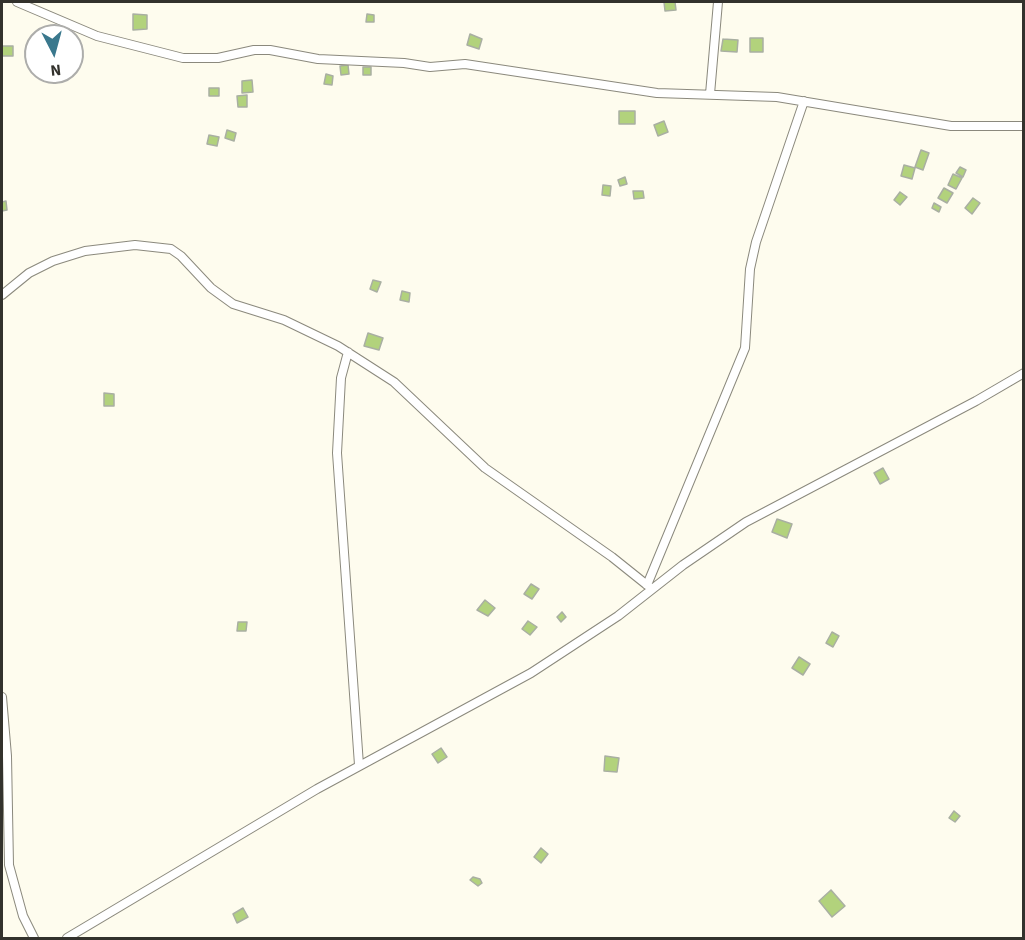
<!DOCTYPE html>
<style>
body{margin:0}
#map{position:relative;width:1025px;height:940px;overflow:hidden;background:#fefcee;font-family:"Source Sans 3",sans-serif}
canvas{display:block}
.frame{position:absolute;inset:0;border:3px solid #33322d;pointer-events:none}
.north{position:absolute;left:24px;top:24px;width:60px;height:60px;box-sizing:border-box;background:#fff;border:2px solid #adadab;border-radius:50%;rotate:174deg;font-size:16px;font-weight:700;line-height:24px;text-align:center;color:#33322d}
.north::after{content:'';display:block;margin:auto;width:21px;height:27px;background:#3a788d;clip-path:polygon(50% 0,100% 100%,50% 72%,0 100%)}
</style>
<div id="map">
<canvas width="1025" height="940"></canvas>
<div class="frame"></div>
<div class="north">N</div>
</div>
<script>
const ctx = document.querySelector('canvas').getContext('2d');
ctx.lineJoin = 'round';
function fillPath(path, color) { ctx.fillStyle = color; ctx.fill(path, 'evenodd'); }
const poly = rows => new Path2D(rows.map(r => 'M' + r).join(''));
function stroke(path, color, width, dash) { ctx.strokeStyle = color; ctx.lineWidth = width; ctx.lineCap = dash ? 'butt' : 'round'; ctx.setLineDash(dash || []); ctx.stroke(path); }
const building = poly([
 [664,2,675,2,676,10,665,11,664,2],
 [133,14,147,15,147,29,133,30,133,14],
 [367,14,374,15,374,22,366,22,367,14],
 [470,34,482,39,479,49,467,45,470,34],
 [750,38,763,38,763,52,750,52,750,38],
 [723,39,738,40,737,52,721,51,723,39],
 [2,46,13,46,13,56,2,56,2,46],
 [348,65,349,74,341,75,340,66,348,65],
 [363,67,371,67,371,75,363,75,363,67],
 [326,74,333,76,332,85,324,84,326,74],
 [252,80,253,92,242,93,242,81,252,80],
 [209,88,219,88,219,96,209,96,209,88],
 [247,95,247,107,238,107,237,96,247,95],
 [619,111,635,111,635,124,619,124,619,111],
 [664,121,668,132,658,136,654,125,664,121],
 [227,130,236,133,234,141,225,138,227,130],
 [209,135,219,137,217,146,207,144,209,135],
 [921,150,929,153,923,170,915,167,921,150],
 [904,165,915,168,912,179,901,176,904,165],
 [960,167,966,170,963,177,956,173,960,167],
 [953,174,962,178,956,189,948,185,953,174],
 [625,177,627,184,620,186,618,180,625,177],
 [603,185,611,186,610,196,602,195,603,185],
 [944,188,953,193,947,203,938,198,944,188],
 [633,191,643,191,644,198,634,199,633,191],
 [900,192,907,197,900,205,894,200,900,192],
 [973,198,980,203,972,214,965,208,973,198],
 [6,201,7,210,2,211,2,202,6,201],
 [934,203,941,207,939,212,932,208,934,203],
 [373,280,381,282,377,292,370,289,373,280],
 [402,291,410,293,409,302,400,300,402,291],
 [368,333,383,338,379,350,364,346,368,333],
 [104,393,114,394,114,406,104,406,104,393],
 [883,468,889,479,880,484,874,473,883,468],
 [777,519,792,524,787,538,772,532,777,519],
 [531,584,539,589,532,599,524,594,531,584],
 [485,600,495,608,488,616,477,610,485,600],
 [562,612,566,617,561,622,557,617,562,612],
 [528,621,537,627,530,635,522,629,528,621],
 [238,622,247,622,246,631,237,631,238,622],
 [832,632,839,636,833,647,826,643,832,632],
 [799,657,810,664,803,675,792,668,799,657],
 [441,748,447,757,438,763,432,754,441,748],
 [605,756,619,758,617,772,604,771,605,756],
 [954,811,960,816,955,822,949,818,954,811],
 [541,848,548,854,541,863,534,857,541,848],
 [473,877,480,879,482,883,478,886,470,880,473,877],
 [831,890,845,906,832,917,819,901,831,890],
 [243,908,248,917,237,923,233,914,243,908]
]);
fillPath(building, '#b2d27c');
stroke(building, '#a9afa2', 1.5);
const street = poly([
 [17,2,97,36,183,58,218,58,254,50,270,50,318,59,404,63,430,67,465,64,657,93,777,97,951,126,1024,126],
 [710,94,718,2],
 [2,295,29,273,53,261,85,251,135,245,171,249,181,256,211,288,233,304,284,320,338,346,394,382,485,468,612,557,652,589],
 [348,352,341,378,337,453,359,765],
 [647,585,745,348,750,269,756,242,804,101],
 [2,697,7,756,9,865,23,916,34,938],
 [67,938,317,789,531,673,618,616,683,565,746,522,976,401,1024,373]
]);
stroke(street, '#8b897d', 10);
stroke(street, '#fff', 8);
</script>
